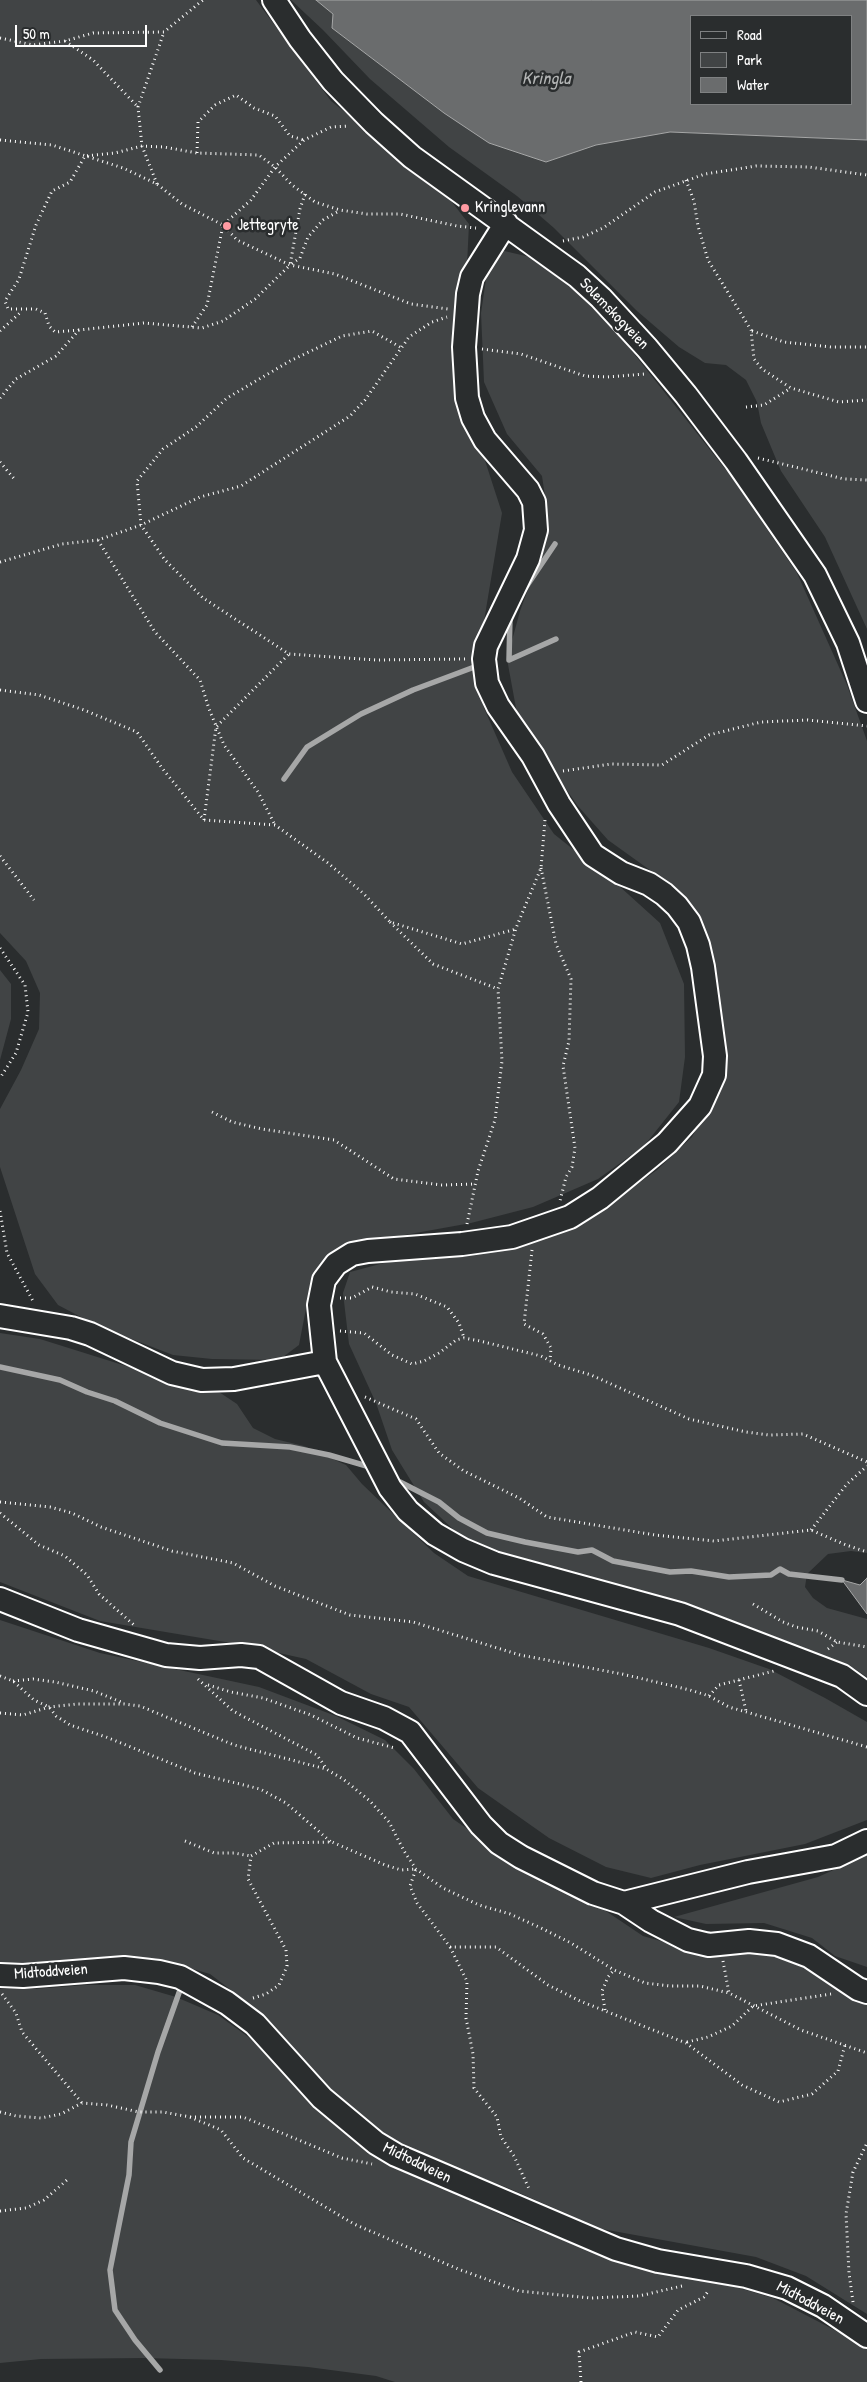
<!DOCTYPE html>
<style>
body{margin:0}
#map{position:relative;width:867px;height:2382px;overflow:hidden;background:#2a2d2e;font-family:"Patrick Hand",sans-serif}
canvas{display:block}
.legend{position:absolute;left:690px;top:15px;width:162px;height:90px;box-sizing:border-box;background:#2a2d2e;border:1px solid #7f8182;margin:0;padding:6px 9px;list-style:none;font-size:15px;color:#fff}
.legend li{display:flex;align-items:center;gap:10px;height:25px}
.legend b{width:25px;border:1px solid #7f8182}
.scale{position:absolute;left:15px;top:25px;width:132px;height:22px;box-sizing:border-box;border:2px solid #fff;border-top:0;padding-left:6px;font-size:15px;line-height:18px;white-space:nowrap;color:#fff;-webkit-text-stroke:4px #2a2d2e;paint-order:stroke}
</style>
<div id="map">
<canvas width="867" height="2382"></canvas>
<ul class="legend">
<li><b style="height:6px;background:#2a2d2e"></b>Road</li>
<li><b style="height:14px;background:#414445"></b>Park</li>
<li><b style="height:14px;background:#6a6c6d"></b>Water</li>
</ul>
<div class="scale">50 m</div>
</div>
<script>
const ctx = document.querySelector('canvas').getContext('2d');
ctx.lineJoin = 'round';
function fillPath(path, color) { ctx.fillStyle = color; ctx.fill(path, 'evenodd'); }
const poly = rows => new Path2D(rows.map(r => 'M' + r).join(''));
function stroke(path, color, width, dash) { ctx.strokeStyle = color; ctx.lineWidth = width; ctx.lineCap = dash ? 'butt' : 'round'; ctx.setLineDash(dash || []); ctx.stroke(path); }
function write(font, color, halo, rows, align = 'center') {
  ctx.font = font + ' "Patrick Hand",sans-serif'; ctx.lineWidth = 5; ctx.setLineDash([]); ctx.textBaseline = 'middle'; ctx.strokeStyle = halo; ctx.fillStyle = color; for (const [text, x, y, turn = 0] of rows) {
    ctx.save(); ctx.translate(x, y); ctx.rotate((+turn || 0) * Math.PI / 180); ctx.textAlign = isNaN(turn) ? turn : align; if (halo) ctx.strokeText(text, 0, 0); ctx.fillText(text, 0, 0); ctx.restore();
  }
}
fillPath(poly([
 [0,0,256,0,331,101,441,188,469,224,467,265,478,439,502,513,476,669,484,708,512,772,554,834,618,885,660,923,684,984,685,1057,679,1102,644,1146,598,1179,533,1207,471,1223,388,1238,348,1250,319,1266,308,1298,299,1345,279,1360,212,1359,173,1355,98,1326,58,1305,35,1274,0,1167,0,1109,21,1070,39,1029,40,993,26,961,0,933],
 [291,0,316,0,333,14,333,29,444,113,546,162,596,145,670,132,867,140,867,629,825,537,781,471,761,423,757,402,746,380,726,365,705,363,679,347,637,311,554,228,517,196,449,147,370,79,323,30],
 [500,250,530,257,597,307,730,475,797,573,847,685,867,741,867,1553,851,1551,828,1554,807,1574,805,1587,813,1598,827,1608,867,1619,867,1677,855,1669,726,1619,470,1545,424,1502,392,1450,376,1403,349,1344,343,1293,350,1272,395,1260,501,1250,587,1220,657,1170,692,1137,713,1098,689,910,654,873,608,840,577,805,518,719,507,659,520,611,542,551,546,503,542,476,507,434,484,382,481,313,487,272],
 [0,970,11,984,11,1019,0,1060],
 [0,1333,40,1339,142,1371,184,1387,219,1392,237,1404,253,1428,275,1439,304,1446,346,1465,362,1484,434,1553,468,1576,709,1648,769,1669,825,1698,867,1722,867,1820,805,1844,700,1865,651,1878,606,1867,549,1838,478,1788,409,1707,371,1694,306,1659,243,1645,100,1621,0,1582],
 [0,1620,100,1653,259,1687,336,1716,385,1740,414,1769,453,1819,529,1871,588,1899,643,1936,682,1947,718,1949,779,1956,867,2000,867,2314,806,2276,756,2257,602,2229,508,2188,435,2160,396,2141,350,2109,317,2078,288,2041,244,2000,210,1974,155,1958,0,1967],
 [867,1855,867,1967,835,1956,812,1938,764,1923,706,1924,674,1917,818,1877],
 [86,1985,135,1985,176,1997,218,2015,247,2036,383,2158,514,2221,630,2266,709,2279,773,2298,867,2347,867,2382,395,2382,376,2376,308,2367,221,2360,144,2358,41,2359,0,2363,0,1989,34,1989]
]), '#414445');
const water = poly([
 [316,0,867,0,867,140,670,132,596,145,546,162,489,143,444,113,332,28,333,14,316,0],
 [851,16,851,104,691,104,691,16,851,16],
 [867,1578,867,1614,842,1580,860,1585,867,1578]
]);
fillPath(water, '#6a6c6d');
stroke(water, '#a6a7a7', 1);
stroke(poly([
 [524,590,555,544],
 [510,616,509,660,556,639],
 [284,779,307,747,361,714,413,690,477,666],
 [0,1367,60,1380,87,1392,115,1401,160,1423,222,1443,290,1447,329,1455,370,1467],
 [400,1482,439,1502,459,1518,487,1533,525,1542,578,1552,592,1550,613,1561,670,1572,691,1571,729,1577,771,1575,780,1569,789,1574,842,1580],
 [160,2370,135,2340,115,2310,110,2270,129,2175,131,2142,158,2052,180,1990]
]), '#a6a7a7', 5.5);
const minor = poly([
 [274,0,300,39,333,81,374,123,412,157,577,276,601,298,647,348,686,395,736,461,815,575,848,643,867,701],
 [506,223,472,277,468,294,464,347,467,398,473,418,485,440,528,490,534,502,536,530,528,559,486,646,484,659,487,683,498,706,533,756,559,804,593,855,621,873,649,884,664,894,677,906,689,922,698,945,703,967,715,1056,714,1075,700,1106,667,1143,600,1198,570,1217,512,1237,462,1244,368,1251,352,1254,336,1264,324,1280,319,1305,325,1362,390,1488,408,1511,435,1534,463,1550,494,1563,680,1614,842,1676,867,1694],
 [0,1316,71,1328,90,1334,172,1373,202,1380,234,1379,325,1362],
 [0,1599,78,1630,166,1655,200,1658,241,1655,259,1657,341,1703,384,1718,410,1732,481,1825,499,1843,521,1857,593,1893,624,1903,651,1921,688,1940,709,1945,749,1941,777,1944,809,1956,858,1989,867,1992],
 [624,1903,748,1872,836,1856,867,1841],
 [0,1975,23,1976,124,1968,159,1972,180,1977,227,2003,255,2024,322,2098,376,2143,396,2155,616,2249,658,2261,746,2276,787,2288,823,2306,867,2336]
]);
stroke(minor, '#fff', 26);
stroke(poly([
 [0,38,33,45,65,41,93,33,164,32,203,0],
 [65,41,93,60,138,107],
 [0,140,52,145,123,168,157,184,182,204,223,225,237,240,290,265,335,274,411,304,448,309],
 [197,153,198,122,215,105,236,95,254,108,275,116,290,136,304,140],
 [686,180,694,201,698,226,708,260,751,330,754,359,762,369,791,388,839,402,867,400],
 [157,184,142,146,138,107,164,32],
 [305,194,300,209,290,265,300,258,308,237,323,220,339,211],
 [563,241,583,237,603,228,655,192,705,174,756,166,809,167,867,175],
 [192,327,207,305,223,225,251,200,275,167,304,140,331,127,349,126],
 [79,330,55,332,49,326,45,313,36,309,8,309,5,301,19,279,36,225,52,191,70,182,85,156,115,153,142,146,164,147,197,153,259,155,275,167,292,185,315,202,340,210,367,214,400,214,457,226,476,228],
 [0,331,22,311],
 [752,331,784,342,831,347,867,347],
 [400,347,372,331,342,336,290,361,227,398,196,427,163,449,137,481,141,525,165,560,203,598,289,654,376,660,466,659],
 [482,349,521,354,585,376,607,377,645,374],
 [0,398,16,379,56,356,79,330,144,323,202,328,223,321,255,299,290,265],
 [746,407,764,405,791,388],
 [758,458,844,479,867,480],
 [0,462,16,481],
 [98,540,155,632,200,680,209,709,224,745,258,792,275,825],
 [0,562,62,544,98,540,141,525,200,497,241,486,350,416,365,400,409,337,432,322,447,317],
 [0,690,39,695,84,710,137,732,162,768,204,820,275,825,328,863,364,894,390,922,462,944,516,929],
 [563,771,611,764,662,765,709,735,761,722,808,720,867,726],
 [204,820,216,727,289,654],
 [0,856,34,900],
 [541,868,556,944,571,979,569,1041,563,1066,575,1148,572,1167,566,1177,560,1201],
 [390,922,433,964,498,989],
 [0,948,25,985,28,1012,16,1053,0,1078],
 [212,1112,232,1122,262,1129,334,1140,394,1179,442,1185,476,1184],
 [0,1211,7,1253,33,1301],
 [467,1224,478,1171,495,1120,502,1061,498,989,516,928,541,868,545,820],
 [532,1250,524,1324,543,1334,551,1348,550,1361],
 [340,1298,352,1298,372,1287,391,1292,415,1294,447,1307,459,1323,464,1338],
 [340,1331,364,1333,392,1355,412,1364,424,1361,439,1353,456,1340,464,1338,480,1341,541,1356,558,1365,591,1375,689,1419,746,1432,769,1435,803,1434,867,1462],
 [365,1397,416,1419,439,1453,464,1471,519,1498,547,1517,655,1535,714,1541,811,1530,846,1545,867,1552],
 [0,1502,50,1507,72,1513,101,1527,172,1551,233,1563,275,1586,350,1615,413,1622,520,1655,622,1674,690,1690,709,1696,729,1707,867,1747],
 [0,1513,39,1545,65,1556,87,1575,99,1594,134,1625],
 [811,1530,847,1484,867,1466],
 [753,1604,783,1622,796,1627,818,1631,837,1642,867,1647],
 [828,1649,837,1642],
 [0,1676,13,1681,34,1700,49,1707,56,1716,70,1725,106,1737,195,1773,260,1789,286,1803,331,1842],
 [198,1679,233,1711,317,1755,326,1768],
 [739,1680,746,1711],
 [13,1681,33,1679,55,1682,94,1691,121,1702],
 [208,1685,231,1692,263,1698,311,1715,357,1738,395,1748],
 [709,1696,719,1685,774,1671],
 [0,1713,23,1715,49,1707,77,1704,124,1704,140,1706,234,1745,326,1769,343,1779,370,1801,389,1822,404,1851,416,1869,443,1888,479,1905,510,1914,541,1928,571,1943,614,1970,645,1983,670,1986,700,1986,729,1993,801,2030,867,2053],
 [185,1841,214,1853,234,1853,251,1856],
 [450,1947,467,1981,466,2018,473,2054,474,2088,497,2117,501,2137,514,2156,530,2191],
 [723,1961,729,1993],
 [2,1994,16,2013,22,2032,82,2103],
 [253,1998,266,1994,279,1985,287,1966,286,1950,248,1879,251,1856,274,1843,332,1842,385,1865,401,1870,416,1869,410,1886,417,1903,450,1947,496,1947,548,1985,580,2001,686,2043,742,2085,779,2102,812,2094,838,2071,845,2045],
 [605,2010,602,1991,608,1977,614,1970],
 [687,2042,708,2037,732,2026,753,2006,831,1994],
 [0,2112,16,2116,41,2118,61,2114,82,2103,107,2105,139,2112,163,2112,190,2117,243,2117,342,2158,372,2164],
 [190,2117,221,2130,243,2158,354,2224,458,2269,519,2291,591,2298,639,2296,682,2286],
 [0,2211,26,2208,44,2200,67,2180],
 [853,2302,849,2273,846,2214,853,2172,867,2143],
 [581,2382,579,2352,635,2332,658,2337,678,2310,704,2297,709,2290]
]), '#fff', 3, [1, 4]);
stroke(minor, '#2a2d2e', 22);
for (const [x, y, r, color] of [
 [465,208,5,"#ff9aa2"],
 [227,226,5,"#ff9aa2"]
]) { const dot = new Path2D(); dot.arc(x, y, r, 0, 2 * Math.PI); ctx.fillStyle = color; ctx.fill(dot); stroke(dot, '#2a2d2e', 2); }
write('16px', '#fff', '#2a2d2e', [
 ["Kringlevann",475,208],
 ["Jettegryte",237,226]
], 'left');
write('16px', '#fff', '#2a2d2e', [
 ["Solemskogveien",614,314,46],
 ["Midtoddveien",51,1972,-4],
 ["Midtoddveien",417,2163,26],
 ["Midtoddveien",810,2303,28]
]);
write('italic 18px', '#b4b6b6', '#2a2d2e', [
 ["Kringla",546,79]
]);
</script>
